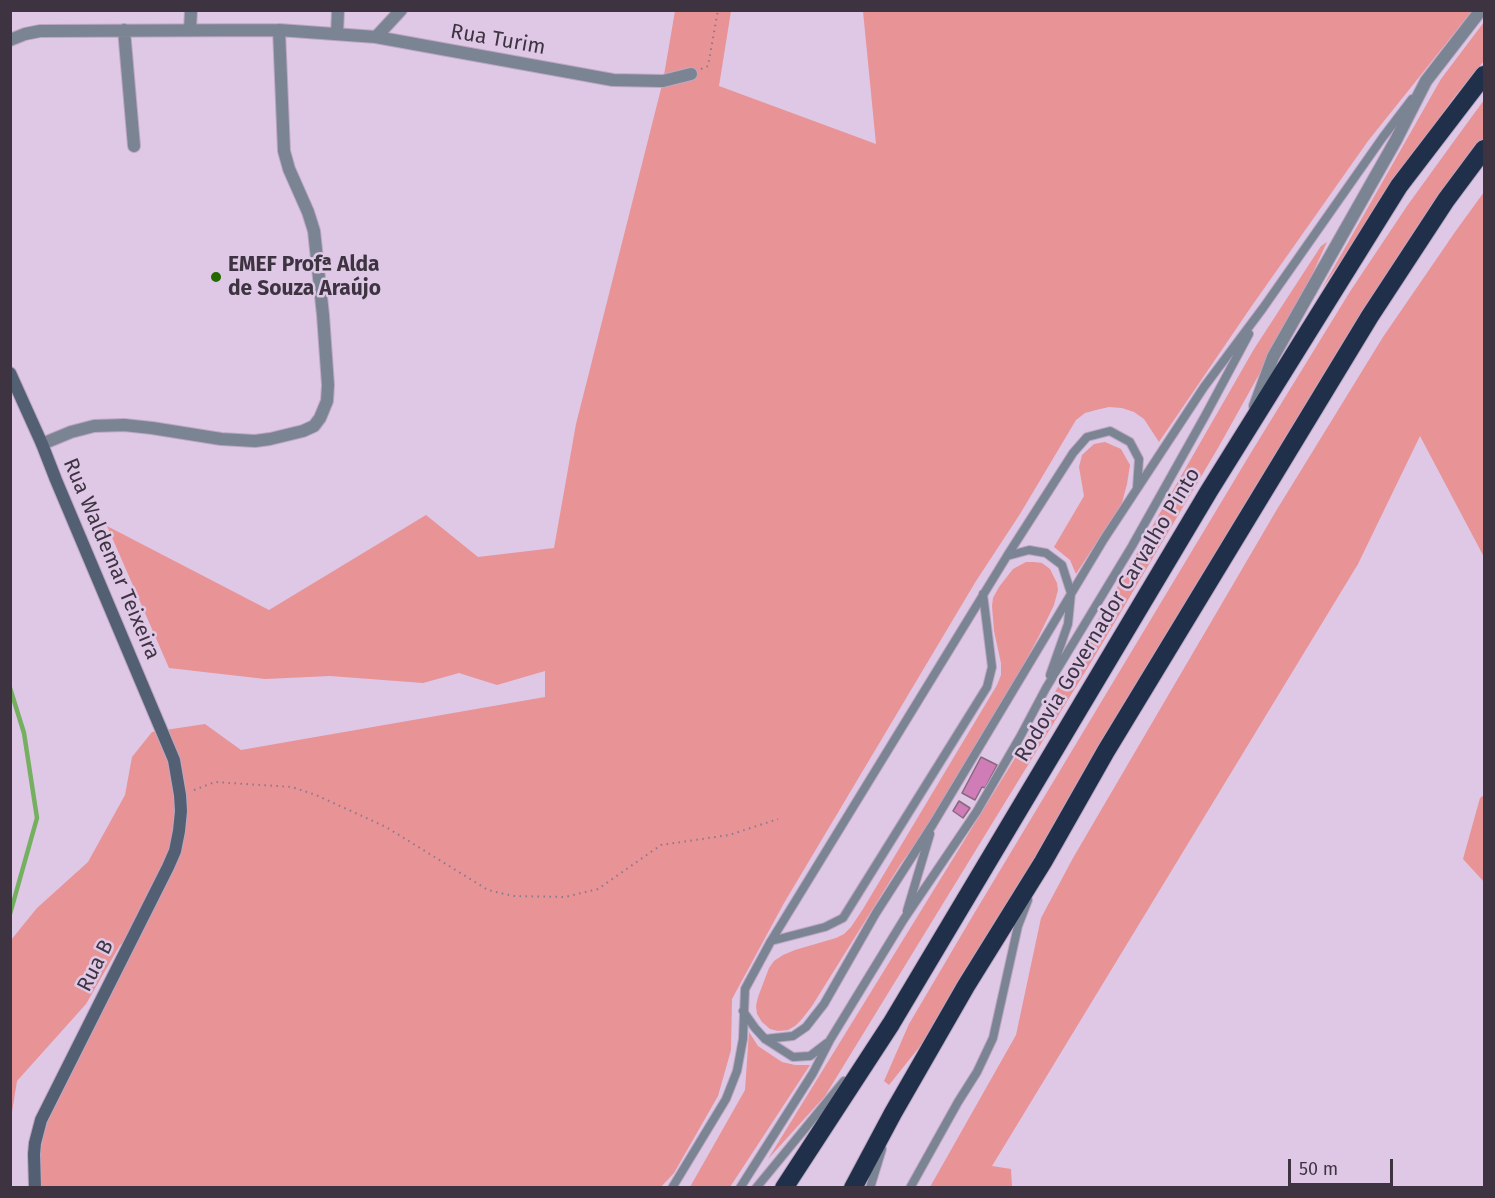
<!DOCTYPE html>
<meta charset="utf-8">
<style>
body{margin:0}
#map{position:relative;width:1495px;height:1198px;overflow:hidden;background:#dfc7e6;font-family:"Fira Sans",sans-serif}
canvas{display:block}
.frame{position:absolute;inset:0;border:12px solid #3e3441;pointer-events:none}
.scale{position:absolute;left:1288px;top:1159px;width:105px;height:27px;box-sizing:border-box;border:3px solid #3e3441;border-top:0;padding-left:8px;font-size:18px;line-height:21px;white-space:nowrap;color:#3e3441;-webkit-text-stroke:4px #dfc7e6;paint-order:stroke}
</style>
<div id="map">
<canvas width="1495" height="1198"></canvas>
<div class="frame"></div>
<div class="scale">50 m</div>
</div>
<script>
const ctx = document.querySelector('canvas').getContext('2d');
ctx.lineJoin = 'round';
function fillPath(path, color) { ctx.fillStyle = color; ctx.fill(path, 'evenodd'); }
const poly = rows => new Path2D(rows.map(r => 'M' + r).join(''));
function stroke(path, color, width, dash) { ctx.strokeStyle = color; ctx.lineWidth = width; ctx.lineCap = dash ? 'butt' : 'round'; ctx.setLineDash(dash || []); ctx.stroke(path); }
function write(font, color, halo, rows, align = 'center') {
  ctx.font = font + ' "Fira Sans",sans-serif'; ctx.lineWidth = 5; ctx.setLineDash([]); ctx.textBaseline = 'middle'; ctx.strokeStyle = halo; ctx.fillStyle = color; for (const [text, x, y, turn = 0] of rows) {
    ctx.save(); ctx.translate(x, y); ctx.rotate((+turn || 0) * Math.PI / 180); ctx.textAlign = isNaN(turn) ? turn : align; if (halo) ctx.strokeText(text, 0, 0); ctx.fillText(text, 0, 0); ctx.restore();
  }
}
fillPath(poly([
 [675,11,731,11,719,86,876,144,863,11,1472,11,1368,141,1251,307,1159,442,1144,419,1134,412,1122,408,1109,407,1096,410,1085,413,1076,420,1020,514,976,581,784,903,732,999,731,1050,718,1096,674,1173,661,1187,36,1187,32,1136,133,936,120,945,86,1004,17,1081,11,1118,11,940,37,908,88,862,125,795,132,757,152,732,205,724,241,750,545,697,545,671,497,685,459,673,423,683,330,676,265,679,169,668,107,526,269,610,426,515,478,557,554,548,576,424,663,81],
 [1484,22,1484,61,1452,100,1321,290,1441,79],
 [1484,100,1484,140,1443,195,933,1030,889,1085,884,1081,909,1024,975,912,1252,451,1351,290,1407,206,1457,137],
 [1484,192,1484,557,1420,436,1358,564,992,1166,1011,1169,1012,1187,930,1187,1016,1035,1041,918,1073,858,1276,511,1383,337,1455,232],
 [1327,242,1300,301,1218,448,1093,659,825,1096,768,1159,1036,724,1118,586,1254,349,1321,246],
 [1105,442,1121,449,1130,465,1127,484,1122,503,1076,574,1070,560,1054,547,1084,496,1079,467,1082,455,1094,444],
 [1026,562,1034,562,1042,563,1050,569,1057,583,1058,590,1054,605,1039,636,1010,690,926,829,900,865,812,1006,802,1019,795,1026,788,1030,778,1031,770,1029,762,1022,757,1014,756,1006,758,997,769,968,774,961,783,955,795,950,836,938,844,934,851,927,863,909,997,685,1001,675,1001,663,994,631,992,606,993,598,999,587,1013,569],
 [1484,795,1484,882,1463,859,1480,798],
 [749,1032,758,1046,782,1062,795,1065,810,1065,730,1187,690,1187,745,1090]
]), '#e89395');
stroke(poly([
 [10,688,24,733,37,818,10,914]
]), '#74b060', 4.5);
const building = poly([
 [981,757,997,765,985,788,982,787,975,800,962,793,981,757],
 [959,801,970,808,963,818,953,811,959,801]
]);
fillPath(building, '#cf7cb7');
stroke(building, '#88687e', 1.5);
const lane = poly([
 [1007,556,1073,453,1087,437,1110,431,1130,442,1139,459,1137,488],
 [907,911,930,834],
 [771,941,825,927,843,918,987,687,992,667,983,594],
 [743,1011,755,1028,765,1039,793,1057,810,1056,827,1043],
 [765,1039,793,1036,806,1027,824,1004,876,913,933,824,1104,539,1204,387,1263,308,1383,137,1412,99],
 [672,1188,726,1099,737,1071,743,1039,745,989,771,941,999,569,1007,556,1029,550,1046,553,1062,565,1071,593,1068,624,1050,675],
 [740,1188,813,1073,830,1040,904,919,977,811,1020,737,1046,688,1132,546,1205,416,1249,334],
 [756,1188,844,1081],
 [870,1188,882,1149],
 [910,1188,958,1102,977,1072,993,1038,1018,926,1028,900]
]);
const street = poly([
 [124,30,134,146],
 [190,30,191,10],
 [337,34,338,10],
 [376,37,401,10],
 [10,40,25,34,40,31,279,30,376,37,613,80,663,81,691,74],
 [1255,406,1273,357,1396,140,1426,81,1481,10],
 [42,444,71,432,94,426,124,425,152,428,221,439,255,441,270,439,303,431,314,426,320,418,327,401,328,385,323,315,314,231,308,212,289,169,284,151,279,30]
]);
const secondary = poly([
 [10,373,42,444,56,480,174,760,180,795,181,811,179,831,175,851,168,867,41,1120,35,1143,34,1154,35,1188]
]);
const highway = poly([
 [784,1188,891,1024,1209,491,1399,186,1484,75],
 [853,1188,893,1113,966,986,1043,862,1106,751,1370,316,1446,200,1484,149]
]);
stroke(lane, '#bca7c2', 10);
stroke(street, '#bca7c2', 14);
stroke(secondary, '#bca7c2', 14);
stroke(highway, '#bca7c2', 20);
stroke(poly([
 [701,69,708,66,718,10],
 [194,790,215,782,292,787,316,795,386,827,488,890,513,896,565,897,598,889,661,845,729,835,778,819]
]), '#89798e', 2, [1.5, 4.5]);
stroke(lane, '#7b8492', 8);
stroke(street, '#7b8492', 12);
stroke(secondary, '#536073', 12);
stroke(highway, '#20304a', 18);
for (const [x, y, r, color] of [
 [216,277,6,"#246800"]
]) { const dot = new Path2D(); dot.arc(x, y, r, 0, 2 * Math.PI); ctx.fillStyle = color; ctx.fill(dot); stroke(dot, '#dfc7e6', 2); }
write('21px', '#3e3441', '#dfc7e6', [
 ["Rua Turim",498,40,10],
 ["Rua Waldemar Teixeira",111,559,67],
 ["Rodovia Governador Carvalho Pinto",1108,615,-59],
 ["Rua B",96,966,-63]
]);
write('bold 21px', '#3e3441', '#dfc7e6', [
 ["EMEF Profª Alda",228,265],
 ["de Souza Araújo",228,289]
], 'left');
</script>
